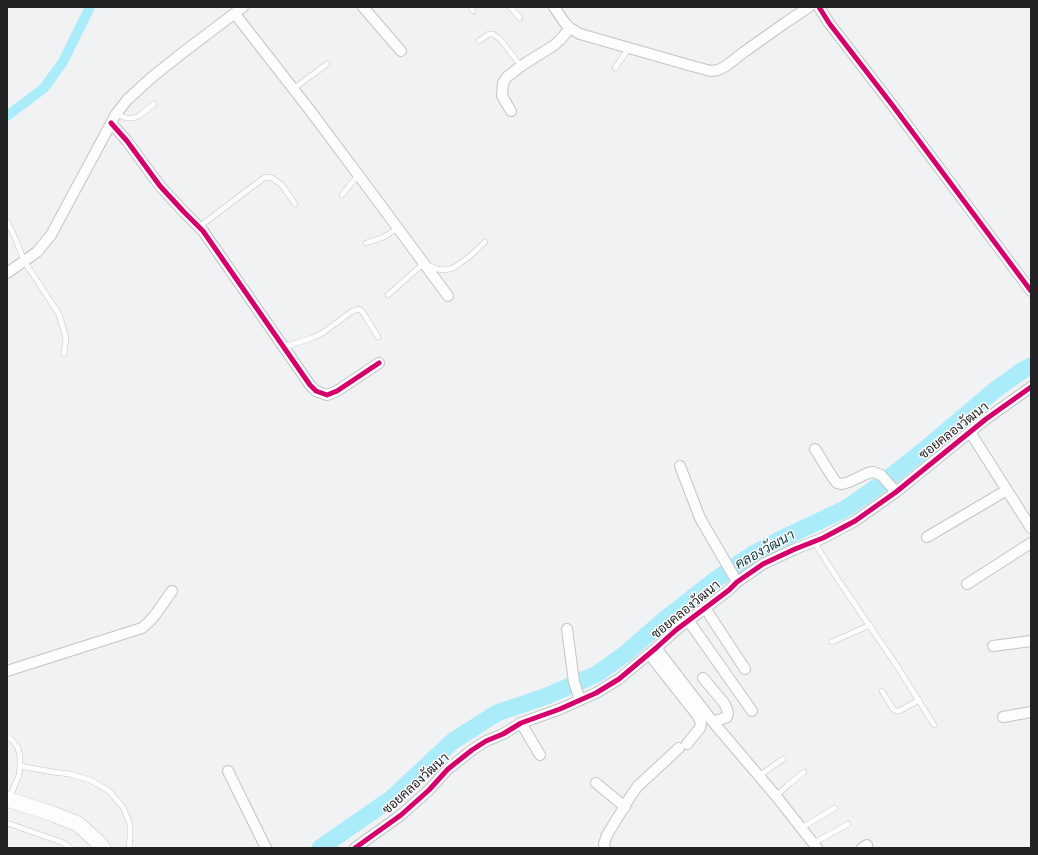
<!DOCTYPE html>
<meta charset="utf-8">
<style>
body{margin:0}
#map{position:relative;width:1038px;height:855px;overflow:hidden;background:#f0f2f4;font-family:Manrope,sans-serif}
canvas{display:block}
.frame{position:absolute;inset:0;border:8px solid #222224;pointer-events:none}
</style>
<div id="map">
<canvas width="1038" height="855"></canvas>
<div class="frame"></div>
</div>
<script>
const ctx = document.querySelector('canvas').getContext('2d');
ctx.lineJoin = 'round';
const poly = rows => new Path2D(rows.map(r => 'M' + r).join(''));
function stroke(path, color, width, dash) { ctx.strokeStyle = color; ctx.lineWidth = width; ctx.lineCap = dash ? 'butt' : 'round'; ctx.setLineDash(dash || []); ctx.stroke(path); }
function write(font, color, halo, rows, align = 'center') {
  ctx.font = font + ' Manrope,Sarabun,sans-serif'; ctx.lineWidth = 3; ctx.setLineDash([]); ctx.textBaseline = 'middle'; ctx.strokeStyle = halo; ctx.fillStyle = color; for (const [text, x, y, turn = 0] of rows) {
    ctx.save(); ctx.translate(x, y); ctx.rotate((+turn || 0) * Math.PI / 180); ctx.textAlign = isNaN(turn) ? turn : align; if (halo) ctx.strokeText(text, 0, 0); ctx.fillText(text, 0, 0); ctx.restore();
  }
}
stroke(poly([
 [7,116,44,88,63,62,90,7]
]), '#abecfb', 10);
stroke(poly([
 [320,848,392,798,453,741,497,713,547,696,597,674,625,654,664,620,715,580,753,554,779,540,845,509,881,484,923,451,995,390,1023,370,1031,366]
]), '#abecfb', 17);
const service = poly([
 [471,7,473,11],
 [510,7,520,18],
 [479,41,489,34,493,34,500,39,521,66],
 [615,68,629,48],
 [293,89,327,64],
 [116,114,126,118,134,118,139,116,154,104],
 [342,195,358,175],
 [7,221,16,240,24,261,59,314,66,338,64,354],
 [199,227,265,177,272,178,282,185,295,204],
 [366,243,384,237,398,228],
 [388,295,424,263,437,269,445,270,453,268,469,257,485,242],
 [284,347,312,338,324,332,351,312,358,309,362,311,378,337],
 [814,542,839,581,897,666,934,725],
 [832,642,870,625],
 [882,691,893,709,896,711,899,711,919,700],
 [7,736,12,740,18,748,20,757,20,766,19,775,9,799],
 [20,766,53,772,70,774,90,780,109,791,123,807,130,824,130,839,129,848],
 [759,776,783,759],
 [776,796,788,785,804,772],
 [7,823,64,843,70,848],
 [801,828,835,808],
 [814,843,848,824]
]);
const minor = poly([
 [363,7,401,51],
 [554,7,565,23,570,28,580,34,692,66,711,71,718,70,726,66,744,52,785,23,809,7],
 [819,7,829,23,893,106,1031,291],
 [235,14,309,109,374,196,448,296],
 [511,111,502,96,503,83,507,77,521,66,553,46,560,40,570,28],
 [111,123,127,141,160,186,184,212,203,231,310,385,316,391,327,395,337,391,379,363],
 [7,273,37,252,51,235,116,114,127,100,152,77,181,54,243,7],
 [970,432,1031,528],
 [815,449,833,478,837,483,842,484,849,482,868,473,873,472,881,475,896,492],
 [680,466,700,518,737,582],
 [927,537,1007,490],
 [967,584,1031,543],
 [705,608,745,669],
 [688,620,752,711],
 [567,629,574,682,580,700],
 [993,646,1031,641],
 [656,648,713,722,776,796,817,848],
 [649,654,697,715,701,722,700,728,687,744],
 [7,671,142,628,149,622,155,615,172,591],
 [703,678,724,703,727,709,728,714,727,717,713,722],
 [1003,717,1031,712],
 [521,723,540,755],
 [228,771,266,848],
 [596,783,625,807],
 [355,848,401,815,429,790,448,769,472,750,486,741,503,734,521,723,560,709,596,693,619,679,656,648,676,630,729,590,737,582,763,564,795,549,823,538,855,521,896,492,986,419,1031,387],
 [605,848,604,844,607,835,632,794,638,786,679,748],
 [862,848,867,845]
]);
const secondary = poly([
 [7,799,53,814,78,824,99,843,103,848]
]);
stroke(service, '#c3c4c6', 6);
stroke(minor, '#c3c4c6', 12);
stroke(secondary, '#c3c4c6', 16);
stroke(service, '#fdfdfd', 5);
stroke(minor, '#fdfdfd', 10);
stroke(secondary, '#fdfdfd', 15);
stroke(poly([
 [819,7,829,23,893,106,1031,291],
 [111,123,127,141,160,186,184,212,203,231,310,385,316,391,327,395,337,391,379,363],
 [355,848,401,815,429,790,448,769,472,750,486,741,503,734,521,723,560,709,596,693,619,679,656,648,676,630,729,590,737,582,763,564,795,549,823,538,855,521,896,492,986,419,1031,387]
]), '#d6006c', 5);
write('13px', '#222224', '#fefefe', [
 ["ซอยคลองวัฒนา",954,431,-38],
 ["ซอยคลองวัฒนา",686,610,-39],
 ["ซอยคลองวัฒนา",416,784,-42]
]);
write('italic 14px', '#0f3b44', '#fefefe', [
 ["คลองวัฒนา",765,550,-29]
]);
</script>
